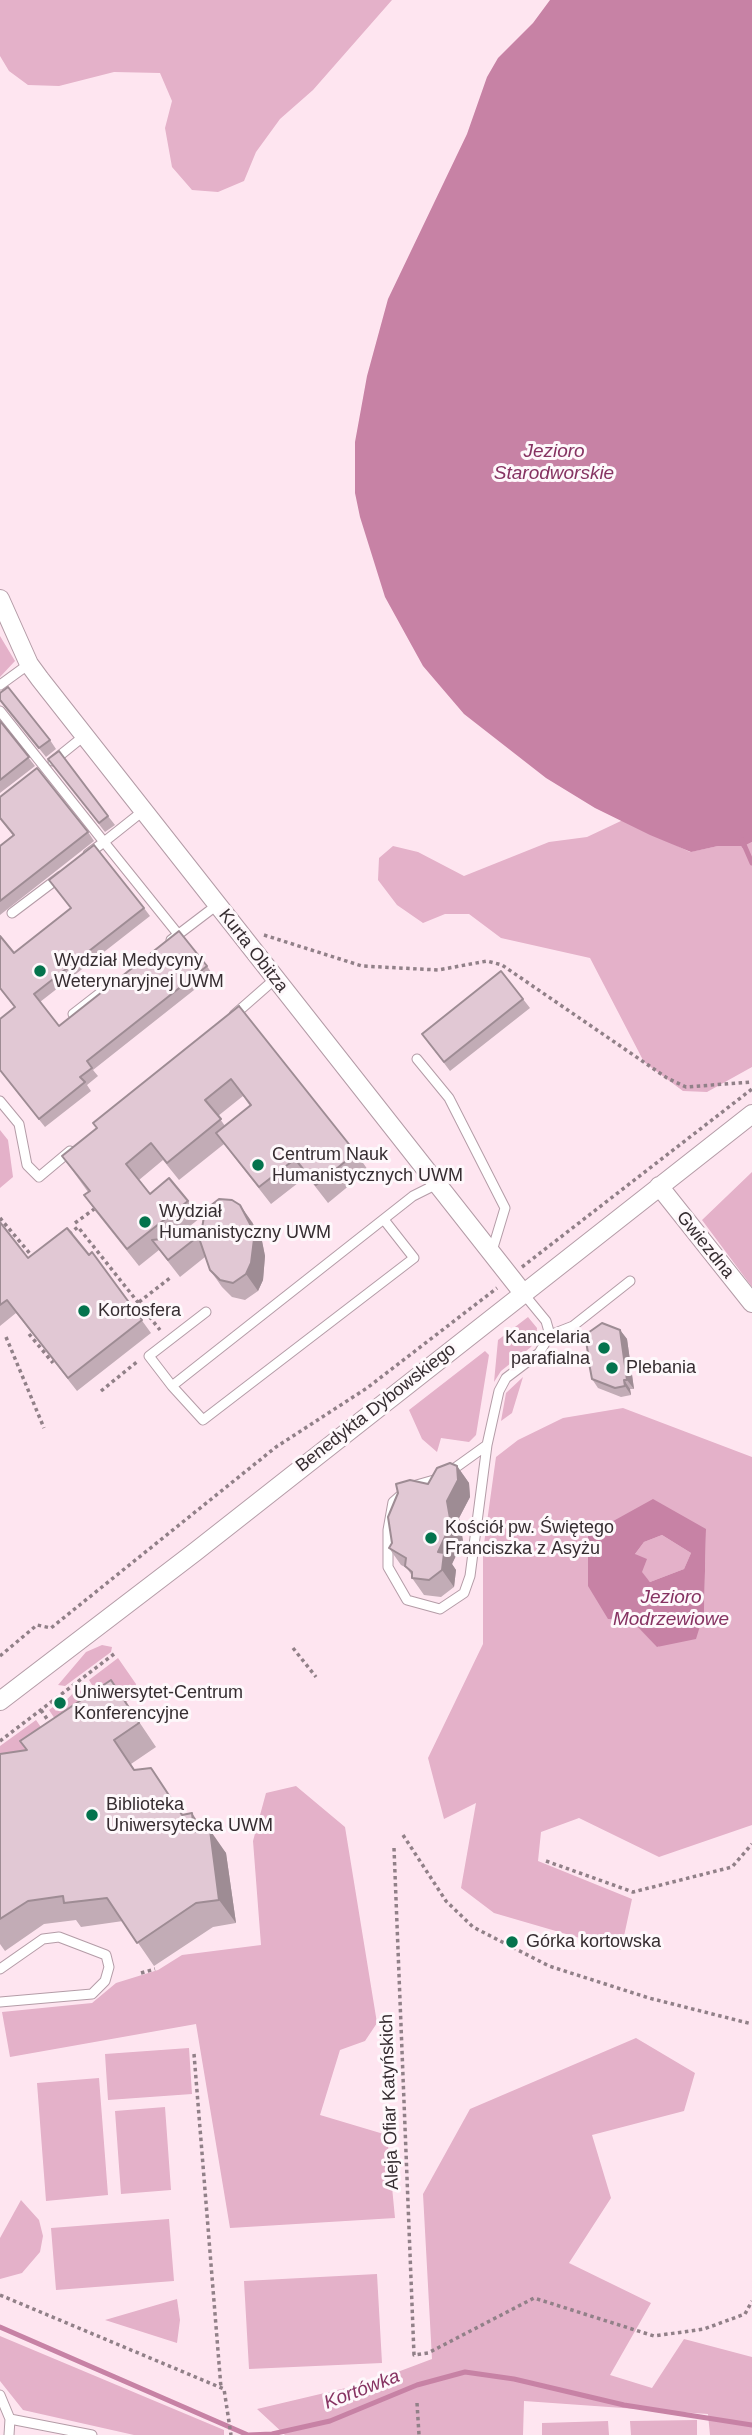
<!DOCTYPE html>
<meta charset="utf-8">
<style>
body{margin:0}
canvas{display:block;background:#fee5f0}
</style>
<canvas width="752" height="2435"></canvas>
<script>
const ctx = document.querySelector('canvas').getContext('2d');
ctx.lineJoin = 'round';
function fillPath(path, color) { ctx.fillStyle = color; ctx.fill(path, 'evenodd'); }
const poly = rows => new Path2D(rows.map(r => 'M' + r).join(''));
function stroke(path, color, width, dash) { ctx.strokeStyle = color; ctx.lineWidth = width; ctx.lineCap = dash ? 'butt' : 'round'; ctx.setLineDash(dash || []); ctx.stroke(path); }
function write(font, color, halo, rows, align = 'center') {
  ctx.font = font + ' Arial,sans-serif'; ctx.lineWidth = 6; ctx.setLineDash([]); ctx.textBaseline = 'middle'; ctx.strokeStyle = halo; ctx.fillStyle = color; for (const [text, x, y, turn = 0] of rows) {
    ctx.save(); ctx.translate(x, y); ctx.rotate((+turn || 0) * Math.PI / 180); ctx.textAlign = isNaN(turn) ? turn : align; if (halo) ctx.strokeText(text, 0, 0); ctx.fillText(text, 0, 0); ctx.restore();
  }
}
fillPath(poly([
 [0,0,392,0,313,90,280,119,256,152,244,181,218,192,192,190,172,167,165,128,172,101,160,73,114,72,59,86,28,85,9,71,0,56],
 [0,636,15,661,0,677],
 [623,820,690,852,718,846,744,846,752,842,752,1067,707,1092,683,1091,644,1062,590,958,501,938,469,914,445,914,423,923,397,905,378,880,379,858,393,846,418,852,464,876,549,842,587,837],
 [0,1130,8,1140,13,1177,0,1188],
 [752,1172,752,1287,702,1220],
 [528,1317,537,1328,536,1338,531,1347,501,1371,494,1382,498,1340],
 [485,1351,489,1355,476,1435,469,1442,441,1438,437,1452,422,1439,409,1410],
 [523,1377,512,1413,501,1421,506,1393],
 [623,1408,752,1457,752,1825,659,1857,579,1818,541,1832,538,1861,632,1899,621,1950,494,1913,461,1888,476,1803,444,1819,428,1758,483,1644,483,1551,496,1457,518,1440,563,1418],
 [706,1529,704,1613,658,1647,631,1620,588,1535],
 [662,1535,691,1553,684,1569,650,1582,642,1573,635,1554,644,1542],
 [102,1645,112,1647,111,1652,65,1686,58,1685,86,1652],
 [118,1658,136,1684,134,1697,69,1740,49,1710,53,1707,56,1711,78,1688,85,1695,94,1688,89,1680],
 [36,1720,56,1749,0,1776,0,1746],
 [296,1786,345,1827,377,2023,365,2041,340,2050,320,2115,387,2135,395,2218,230,2228,196,2024,10,2057,2,2012,92,2003,116,1983,158,1970,182,1955,261,1945,253,1841,266,1793],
 [636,2038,695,2073,684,2111,592,2135,611,2198,569,2263,651,2303,610,2375,652,2388,684,2339,752,2357,752,2435,710,2435,708,2414,524,2401,523,2435,285,2435,257,2409,371,2382,432,2359,423,2194,470,2109],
 [189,2048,192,2094,108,2100,105,2054],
 [99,2078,108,2195,46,2201,37,2083],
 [165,2107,171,2190,121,2194,115,2111],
 [21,2200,39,2220,43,2236,40,2252,22,2273,0,2279,0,2238],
 [169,2219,174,2281,56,2290,51,2228],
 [377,2274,382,2363,249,2369,244,2281],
 [177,2299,180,2320,177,2343,105,2320],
 [0,2336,224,2430,224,2435,134,2435,23,2410,0,2381],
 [697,2420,697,2435,631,2435,630,2421],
 [608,2421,609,2435,542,2435,542,2423]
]), '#e4b1c9');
fillPath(poly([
 [550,0,752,0,752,842,744,846,718,846,691,852,650,835,595,808,546,778,464,714,423,666,385,597,360,517,355,493,355,442,367,376,388,299,467,134,487,77,498,58,533,23],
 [653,1499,706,1529,704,1613,696,1639,657,1647,631,1620,608,1619,588,1586,588,1535],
 [662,1535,691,1553,684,1569,650,1582,642,1572,647,1559,635,1554,644,1542]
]), '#c782a5');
stroke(poly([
 [744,846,742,840,752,863],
 [0,2327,248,2435,272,2434,330,2421,417,2385,465,2372,514,2379,624,2405,752,2425]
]), '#c782a5', 5);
const lane = poly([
 [0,685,29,664],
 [0,711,104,842,88,854],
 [53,761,84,736],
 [143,811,104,842,178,934],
 [12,913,61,876],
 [171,940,217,905],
 [73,1014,109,986],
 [234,1015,275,979],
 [417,1059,449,1098,505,1208,492,1251],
 [0,1101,19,1124,27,1165,39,1177,70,1151],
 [385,1221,414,1258,203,1420,172,1386,413,1196,437,1184],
 [550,1335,573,1326,630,1281],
 [172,1386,149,1356,206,1312],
 [413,1486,441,1478,487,1445],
 [402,1494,393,1502,388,1530,388,1567,407,1600,440,1609,464,1593,470,1576,487,1445,499,1391,506,1378,539,1353,550,1335,546,1321,523,1293],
 [0,1969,43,1939,59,1937,106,1955,109,1967,105,1981,92,1994,0,2002],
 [0,2395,10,2419],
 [9,2435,10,2419,92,2435]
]);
const street = poly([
 [0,599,29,664,40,679,523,1293],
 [659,1186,752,1303],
 [0,1701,195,1552,752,1114]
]);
stroke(lane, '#b49ca7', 11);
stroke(street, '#b49ca7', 20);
stroke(poly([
 [264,935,362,966,438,970,487,961,502,965,667,1078,686,1087,752,1082],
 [0,1218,32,1256],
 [75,1223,97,1207],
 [69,1234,78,1227,160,1330],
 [522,1267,752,1089],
 [139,1302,170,1278],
 [29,1334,53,1363],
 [6,1337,44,1428],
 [101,1391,138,1361],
 [293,1648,316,1677],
 [0,1656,37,1625,51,1628,276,1447,367,1388,497,1288],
 [41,1710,51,1725],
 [0,1741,114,1654],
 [403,1835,446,1901,473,1927,549,1966,649,1998,752,2024],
 [394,1848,414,2355,428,2353,534,2298,654,2336,704,2329,745,2314,752,2301],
 [546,1861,633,1892,732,1867,752,1844],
 [141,1973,155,1969],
 [194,2054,221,2388],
 [0,2295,224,2389,231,2435],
 [417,2403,419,2435]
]), '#918088', 3.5, [3.5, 3.5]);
stroke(lane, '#fff', 9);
stroke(street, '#fff', 18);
fillPath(poly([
 [0,700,50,740,56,749,46,757],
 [0,721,35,766,0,793],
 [48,759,108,816,115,825,105,832],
 [0,797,88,832,94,841,0,915,0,846,13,835,0,819],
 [49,880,144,908,150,916,40,1002,59,1026,207,966,213,975,93,1070,98,1076,87,1085,91,1091,45,1127,0,1071,0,1019,15,1008,0,989,0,936,14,953,71,908],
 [523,999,530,1008,450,1071,422,1034],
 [239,1006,356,1153,368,1170,328,1203,307,1176,271,1204,224,1144,179,1180,163,1160,139,1180,150,1194,188,1201,200,1218,175,1238,200,1235,201,1236,252,1222,262,1241,265,1256,263,1280,258,1291,245,1300,232,1297,222,1287,210,1270,205,1257,180,1277,159,1250,139,1266,96,1212,84,1195,88,1192,62,1156,96,1129],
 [243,1096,250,1106,225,1126,218,1116],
 [0,1222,28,1258,89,1255,92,1252,151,1333,77,1391,16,1313,0,1326],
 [620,1330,627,1339,634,1389,630,1389,631,1395,621,1397,598,1388,592,1379,589,1364,584,1356],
 [457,1466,469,1483,470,1497,459,1518,463,1541,452,1564,456,1570,454,1587,441,1597,424,1595,412,1578,412,1576,407,1568,401,1565,389,1548],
 [111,1680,156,1747,131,1764,135,1770,183,1814,204,1830,226,1853,236,1923,213,1927,154,1966,123,1921,81,1927,76,1920,44,1924,5,1951,0,1944,0,1754,27,1750]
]), '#c2acb6');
fillPath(poly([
 [240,1205,252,1222,262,1241,265,1256,263,1280,258,1291,246,1274],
 [620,1330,627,1339,634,1389,627,1380],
 [624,1380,630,1389,631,1395,625,1386],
 [457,1466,469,1483,470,1497,459,1518,463,1541,452,1564,456,1570,454,1587,442,1570,438,1552,447,1501],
 [192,1813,208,1837,194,1832],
 [210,1830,226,1853,236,1923,219,1900]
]), '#9e8c94');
const building = poly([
 [8,687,50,740,39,748,0,700,0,693,8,687],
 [0,721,29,757,0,780,0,721],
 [59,751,108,816,99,823,48,759,59,751],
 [37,768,88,832,0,901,0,846,14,835,0,818,0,797,37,768],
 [94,845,144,908,34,994,59,1026,179,931,207,966,87,1061,92,1068,80,1077,85,1082,39,1119,0,1070,0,1019,15,1007,0,988,0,936,14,953,71,908,49,880,94,845],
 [501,971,523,999,444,1062,422,1034,501,971],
 [239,1006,356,1153,316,1185,295,1159,259,1187,216,1133,251,1105,231,1079,205,1100,221,1119,167,1163,151,1143,126,1164,150,1194,169,1178,188,1201,127,1249,84,1195,90,1191,62,1156,97,1128,93,1123,239,1006],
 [219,1199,232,1200,240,1205,250,1224,254,1239,251,1263,246,1274,233,1283,220,1280,210,1270,200,1241,205,1210,219,1199],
 [0,1222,28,1258,67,1228,89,1255,92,1252,142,1320,68,1378,7,1300,0,1305,0,1222],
 [200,1235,168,1260,152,1240,200,1235],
 [602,1323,620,1330,627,1380,624,1380,625,1386,615,1388,592,1379,589,1363,584,1356,588,1353,585,1335,602,1323],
 [450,1463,457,1466,458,1480,447,1501,451,1524,438,1552,444,1553,442,1570,429,1580,412,1578,412,1572,405,1566,406,1558,389,1548,392,1543,388,1517,398,1493,396,1484,410,1480,428,1484,437,1468,450,1463],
 [111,1680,139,1723,114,1740,134,1770,151,1768,182,1815,192,1813,194,1832,210,1830,219,1900,196,1903,137,1943,107,1898,64,1903,63,1896,28,1901,0,1919,0,1754,27,1750,20,1741,111,1680]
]);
fillPath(building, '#e1c8d4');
stroke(building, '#9e8c94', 2);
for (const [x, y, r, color] of [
 [40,971,7,"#04734d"],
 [258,1165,7,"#04734d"],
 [145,1222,7,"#04734d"],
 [84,1311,7,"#04734d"],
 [604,1348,7,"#04734d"],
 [612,1368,7,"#04734d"],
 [431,1538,7,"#04734d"],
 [60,1703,7,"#04734d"],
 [92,1815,7,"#04734d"],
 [512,1942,7,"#04734d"]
]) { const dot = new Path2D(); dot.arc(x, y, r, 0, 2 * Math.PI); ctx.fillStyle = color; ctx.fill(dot); stroke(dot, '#fef8fb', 2.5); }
write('18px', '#362d31', '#fef8fb', [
 ["Kurta Obitza",253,951,52],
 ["Gwiezdna",705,1245,51],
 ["Benedykta Dybowskiego",376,1408,-38],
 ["Aleja Ofiar Katyńskich",390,2102,-92]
]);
write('18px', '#362d31', '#fef8fb', [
 ["Wydział Medycyny",54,961],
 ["Weterynaryjnej UWM",54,982],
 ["Centrum Nauk",272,1155],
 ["Humanistycznych UWM",272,1176],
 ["Wydział",159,1212],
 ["Humanistyczny UWM",159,1233],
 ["Kortosfera",98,1311],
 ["Kancelaria",590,1338,"right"],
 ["parafialna",590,1359,"right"],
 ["Plebania",626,1368],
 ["Kościół pw. Świętego",445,1528],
 ["Franciszka z Asyżu",445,1549],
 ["Uniwersytet-Centrum",74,1693],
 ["Konferencyjne",74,1714],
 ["Biblioteka",106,1805],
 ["Uniwersytecka UWM",106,1826],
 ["Górka kortowska",526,1942]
], 'left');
write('italic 19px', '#863362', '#fef8fb', [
 ["Jezioro",554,452],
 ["Starodworskie",554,474],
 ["Jezioro",671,1598],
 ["Modrzewiowe",671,1620],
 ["Kortówka",362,2390,-21]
]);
</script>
